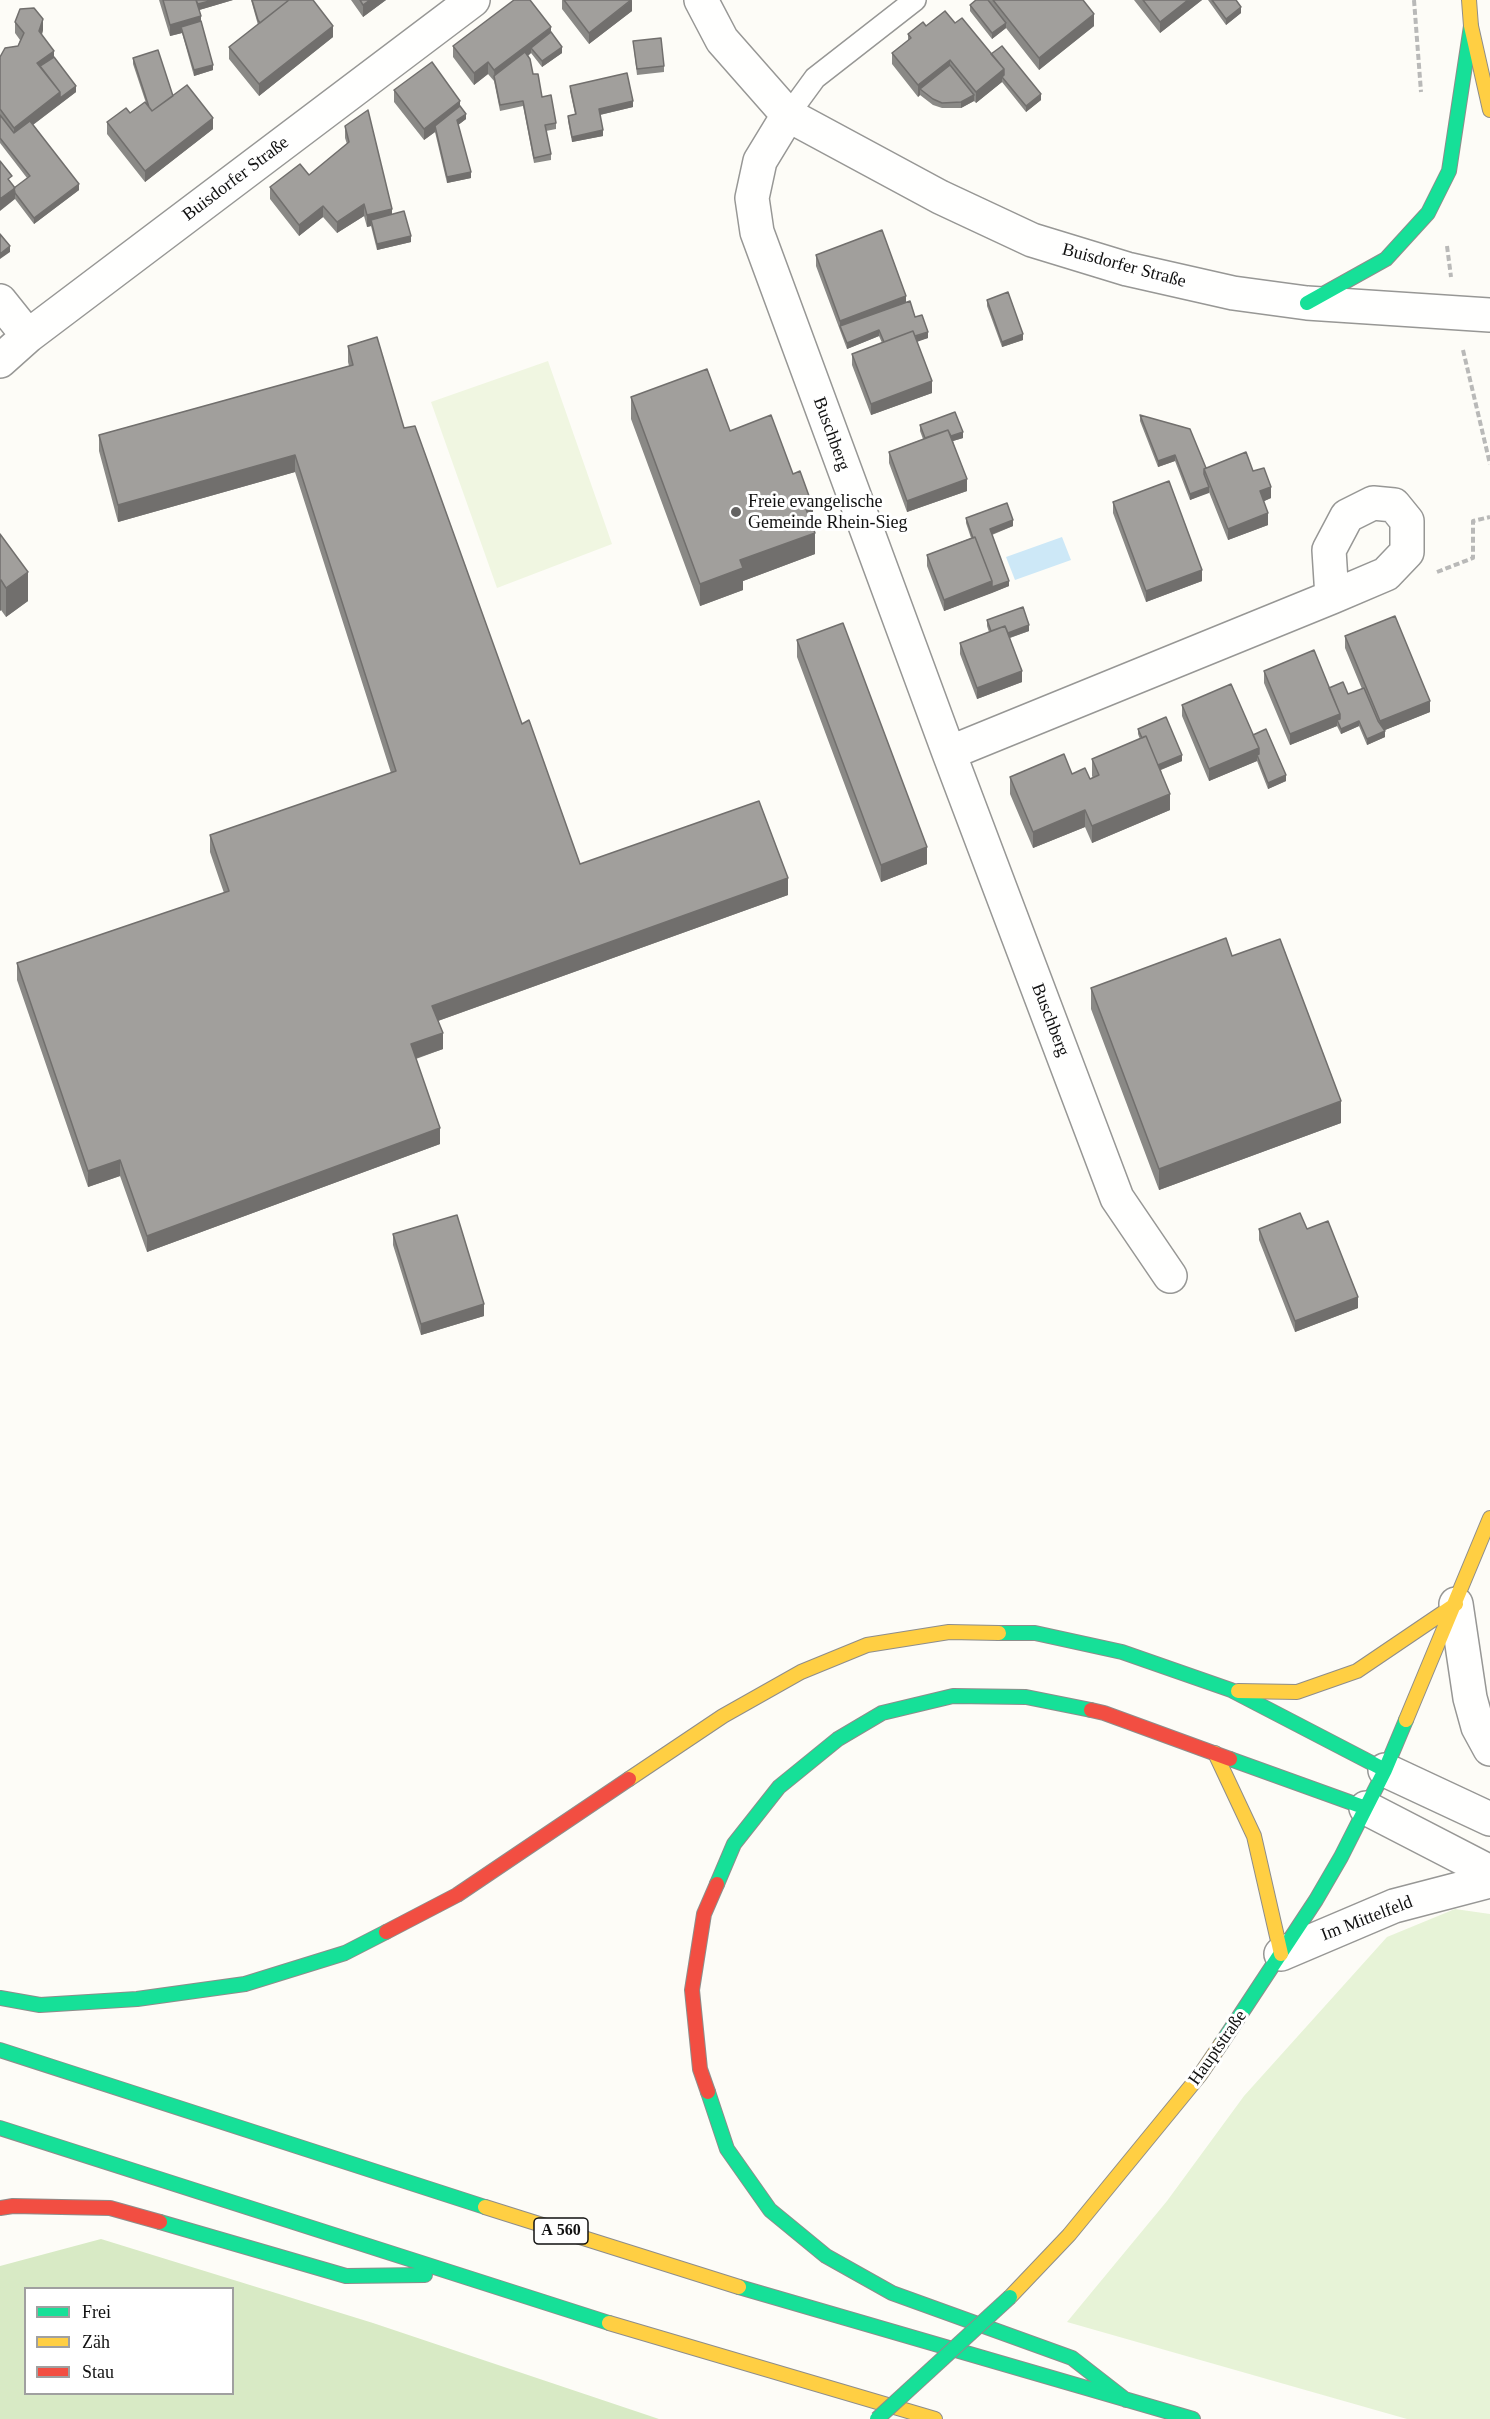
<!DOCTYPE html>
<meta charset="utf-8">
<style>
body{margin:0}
#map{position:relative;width:1490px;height:2419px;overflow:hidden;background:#fdfcf7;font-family:Georgia,serif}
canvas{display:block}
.legend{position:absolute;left:24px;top:2287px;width:210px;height:108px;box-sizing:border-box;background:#fff;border:2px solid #a0a0a0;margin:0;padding:8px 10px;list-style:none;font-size:18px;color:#111}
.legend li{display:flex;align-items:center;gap:12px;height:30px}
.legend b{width:30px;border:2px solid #a0a0a0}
</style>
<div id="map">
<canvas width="1490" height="2419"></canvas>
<ul class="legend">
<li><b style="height:8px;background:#16e098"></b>Frei</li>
<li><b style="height:8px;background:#ffcf43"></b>Zäh</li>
<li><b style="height:8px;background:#f24e42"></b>Stau</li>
</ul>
</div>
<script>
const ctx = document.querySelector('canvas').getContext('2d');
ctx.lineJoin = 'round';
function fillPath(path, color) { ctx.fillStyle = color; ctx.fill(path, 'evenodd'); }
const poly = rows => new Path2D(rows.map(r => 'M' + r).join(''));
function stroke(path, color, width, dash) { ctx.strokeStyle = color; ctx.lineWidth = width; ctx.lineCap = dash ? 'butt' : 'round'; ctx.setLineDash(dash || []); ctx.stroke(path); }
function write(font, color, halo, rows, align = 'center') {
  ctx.font = font + ' Georgia,serif'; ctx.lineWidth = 6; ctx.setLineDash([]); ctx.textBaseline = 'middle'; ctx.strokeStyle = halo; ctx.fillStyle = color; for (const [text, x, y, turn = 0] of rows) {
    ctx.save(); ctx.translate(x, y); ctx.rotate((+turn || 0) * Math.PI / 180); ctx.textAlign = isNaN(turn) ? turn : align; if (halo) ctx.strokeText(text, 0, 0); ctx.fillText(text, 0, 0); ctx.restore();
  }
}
fillPath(poly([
 [1455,1909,1490,1914,1490,2419,1407,2419,1067,2322,1167,2201,1244,2096,1387,1937]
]), '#e7f3d7');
fillPath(poly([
 [101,2239,373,2323,659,2419,0,2419,0,2266],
 [26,2288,232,2288,232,2394,26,2394]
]), '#d8eac5');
fillPath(poly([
 [548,361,612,544,497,588,431,402]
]), '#f0f6e1');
fillPath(poly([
 [1062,537,1071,560,1015,580,1006,557]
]), '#cde8f7');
const lane = poly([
 [788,115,815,78,915,0]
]);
const street = poly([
 [701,0,722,40,788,115,940,197,1032,240,1127,269,1233,293,1307,303,1490,315],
 [788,115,760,161,752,198,757,232,949,753,1117,1198,1170,1276],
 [0,301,28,336],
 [0,361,28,336,473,0],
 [949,753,1332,597,1386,574,1407,552,1407,521,1394,505,1373,503,1347,516,1329,550,1332,597],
 [1456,1604,1470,1698,1478,1727,1490,1749],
 [1385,1770,1490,1819],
 [1366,1808,1490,1872],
 [1281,1954,1394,1906,1490,1881]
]);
const fast = poly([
 [1307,303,1386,259,1428,213,1449,171,1471,26],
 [999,1633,1035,1633,1122,1652,1231,1690,1385,1770],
 [1230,1759,1366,1808],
 [717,1884,734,1844,779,1787,838,1739,882,1713,953,1696,1026,1697,1091,1710],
 [0,1998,40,2005,137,1999,245,1984,345,1953,386,1932],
 [1221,2044,1316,1900,1341,1857,1385,1770,1406,1720],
 [0,2050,485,2207],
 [708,2092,727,2149,770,2210,826,2256,892,2293,1072,2358,1126,2400],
 [0,2128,609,2323],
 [160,2222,346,2276,425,2275],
 [739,2287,1193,2419]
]);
const slow = poly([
 [1469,0,1471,26,1490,110],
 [1238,1691,1297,1692,1357,1671,1456,1604],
 [1406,1720,1490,1518],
 [1215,1753,1254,1836,1281,1954],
 [629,1779,723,1716,801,1672,867,1645,949,1632,999,1633],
 [485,2207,739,2287],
 [1010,2297,1069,2235,1200,2075,1221,2044],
 [609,2323,935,2419]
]);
const jam = poly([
 [1091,1710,1104,1713,1230,1759],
 [386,1932,457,1895,629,1779],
 [708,2092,700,2069,692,1990,704,1914,717,1884],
 [0,2208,13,2206,110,2208,160,2222]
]);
stroke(lane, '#979795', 24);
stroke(street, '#979795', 36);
stroke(fast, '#8e8d8b', 16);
stroke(slow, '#8e8d8b', 16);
stroke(jam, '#8e8d8b', 16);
stroke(poly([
 [1414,0,1421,92],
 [1447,246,1451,277],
 [1463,350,1490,464],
 [1437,572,1473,558,1473,521,1490,517]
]), '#b9b9b8', 4, [6, 3]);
stroke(lane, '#fffffe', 21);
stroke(street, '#fffffe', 33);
stroke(fast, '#16e098', 14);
stroke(slow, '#ffcf43', 14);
stroke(jam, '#f24e42', 14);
const fastBridge = poly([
 [877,2419,1010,2297]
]);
stroke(fastBridge, '#8e8d8b', 16, []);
stroke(fastBridge, '#16e098', 14);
fillPath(poly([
 [159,0,233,0,199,10,201,21,213,70,194,76,182,33,170,36],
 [251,0,313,0,333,37,259,96,229,59,229,47,258,25],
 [351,0,386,0,363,17],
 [562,0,632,0,632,11,589,44,562,9],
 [976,0,1083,0,1094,26,1039,70,1006,28,992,39,970,11,970,5],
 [1134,0,1202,0,1160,33],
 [1208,0,1236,0,1241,13,1226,25],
 [15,22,43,30,42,35,54,57,76,92,33,125,79,190,34,224,15,199,12,184,14,188,27,178,0,143,0,57,18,46,20,40,15,33],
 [955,23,991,54,1041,100,1026,112,1002,82,976,103,974,101,961,108,942,108,933,105,920,95,918,97,892,64,892,53,908,41,908,34,926,26],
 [551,32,562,53,542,67,531,53,528,56,533,74,542,97,556,123,556,129,546,131,551,154,551,160,534,163,523,106,500,111,494,81,488,74,474,85,453,57,453,46],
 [633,41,664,66,664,72,637,75],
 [133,58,173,96,213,129,145,182,107,134,107,122,130,113,146,103,133,64],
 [570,86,633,107,600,115,603,136,572,142,568,121,568,116,575,114,570,91],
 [394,90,460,106,466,119,458,125,471,178,447,183,435,132,424,140,394,102],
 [345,126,392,214,411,242,377,250,371,226,367,227,364,216,337,233,323,217,299,236,270,199,270,187,309,175,347,144,345,138],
 [816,255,906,302,928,338,917,341,932,393,871,415,852,365,852,354,882,343,879,336,847,349,816,266],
 [987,300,1023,340,1002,347,987,306],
 [348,346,404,428,522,724,580,864,788,895,438,1021,443,1049,416,1059,440,1144,147,1252,120,1176,88,1187,17,980,17,963,224,893,210,852,210,835,391,773,295,472,118,522,99,451,99,435,349,366,348,362],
 [631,397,730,431,813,527,815,554,743,581,743,590,700,606,631,419],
 [1140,415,1206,468,1253,471,1271,498,1264,501,1268,525,1228,540,1209,492,1190,500,1175,461,1158,467,1140,421],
 [920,425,963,438,953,441,967,491,907,512,889,463,889,452,923,439,920,431],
 [1113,502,1202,581,1146,602,1113,513],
 [966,518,1013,526,992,535,1009,586,944,611,927,566,927,555,971,538,966,523],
 [0,534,28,601,6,617,1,610,0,611],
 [987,620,1029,631,1010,638,1022,682,977,699,960,654,960,643,989,632,987,626],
 [1345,636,1430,712,1385,730,1385,737,1367,745,1359,726,1341,734,1337,726,1290,745,1264,683,1264,671,1348,694,1362,689,1345,648],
 [797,640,927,864,881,882,797,657],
 [1182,705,1253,735,1286,781,1268,789,1257,761,1209,781,1182,716],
 [1138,729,1182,761,1161,770,1170,810,1092,843,1085,827,1033,848,1010,794,1010,777,1072,774,1090,779,1093,778,1092,776,1092,759,1140,739,1138,734],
 [1232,956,1341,1123,1159,1190,1091,1009,1091,988],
 [1259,1229,1307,1229,1358,1308,1295,1332,1259,1240],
 [393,1234,484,1316,421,1335,393,1245]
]), '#8a8986');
fillPath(poly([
 [213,0,233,0,196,11,196,5],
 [370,0,386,0,363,17,363,5],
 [632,0,632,11,589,44,589,33],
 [1188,0,1202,0,1160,33,1160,22],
 [1241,7,1241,13,1226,25,1226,19],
 [1094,14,1094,26,1039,70,1039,58],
 [201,16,201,27,181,27,182,33,170,36,170,25],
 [43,19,43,30,39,43,39,31],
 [1006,23,1006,28,992,39,992,33],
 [333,26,333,37,259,96,259,84],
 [551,27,551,38,531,48,531,53,495,81,494,70],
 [562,47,562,53,542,67,542,61],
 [54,51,54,62,40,72,37,63],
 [950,60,950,71,920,89,920,95,918,97,918,85],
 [488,62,488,74,474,85,474,73],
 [213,65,213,70,194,76,194,70],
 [1004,69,1004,79,1002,77,1002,82,976,103,976,92],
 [76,86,76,92,14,139,14,128,60,92],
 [1041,94,1041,100,1026,112,1026,106],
 [974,95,974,101,961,108,961,102],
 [460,101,460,112,435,126,435,132,424,140,424,129],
 [633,101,633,107,599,115,599,109],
 [466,114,466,119,457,126,457,120],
 [213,118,213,129,145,182,145,171],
 [603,130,603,136,572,142,572,137],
 [471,172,471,178,447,183,447,177],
 [79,184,79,190,34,224,34,218],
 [15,188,15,199,0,211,0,199],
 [364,204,364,216,337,233,337,222],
 [323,206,323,217,299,236,299,225],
 [392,209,392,220,371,220,371,226,367,227,367,215],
 [411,236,411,242,377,250,377,244],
 [10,246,10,252,0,259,0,254],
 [906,296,906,307,840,326,840,332,840,321],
 [879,330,879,336,847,349,847,343],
 [928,332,928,338,886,353,886,347],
 [1023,334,1023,340,1002,347,1002,342],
 [932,381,932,393,871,415,871,404],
 [963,432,963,438,926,449,926,443],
 [295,455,295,472,118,522,118,505],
 [1175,455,1175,461,1158,467,1158,461],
 [967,479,967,491,907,512,907,501],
 [1209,487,1209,493,1190,500,1190,494],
 [1271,487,1271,498,1260,503,1260,491],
 [813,507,813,528,806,509],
 [1268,513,1268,525,1228,540,1228,529],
 [1013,520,1013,526,990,535,990,529],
 [815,533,815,554,743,581,743,590,700,606,700,584,740,560],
 [1202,570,1202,581,1146,602,1146,591],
 [28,572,28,601,6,617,6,588],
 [1,580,1,610,0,611,0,581],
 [992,581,992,593,944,611,944,600],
 [1009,581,1009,586,992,593,992,587],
 [1029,625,1029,631,1006,639,1006,634],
 [1022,671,1022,682,977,699,977,688],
 [1430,701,1430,712,1380,732,1380,721],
 [1340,714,1340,725,1337,720,1337,726,1290,745,1290,734],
 [1359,721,1359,726,1341,734,1341,729],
 [1385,731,1385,737,1367,745,1367,739],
 [1259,748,1259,760,1257,755,1257,761,1209,781,1209,769],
 [1182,755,1182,761,1155,772,1155,766],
 [1286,775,1286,781,1268,789,1268,783],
 [1170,794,1170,810,1092,843,1092,826],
 [1085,810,1085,827,1033,848,1033,832],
 [927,847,927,864,881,882,881,865],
 [788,878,788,895,432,1023,432,1006],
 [443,1033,443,1049,411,1060,411,1044],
 [1341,1101,1341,1123,1159,1190,1159,1169],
 [440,1128,440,1144,147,1252,147,1236],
 [120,1160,120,1176,88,1187,88,1171],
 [1358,1297,1358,1308,1295,1332,1295,1321],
 [484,1304,484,1316,421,1335,421,1324]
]), '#716f6d');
const building = poly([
 [163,0,196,0,201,16,170,25,163,0],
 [196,0,213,0,198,4,196,0],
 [252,0,289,0,260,23,258,20,252,0],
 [289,0,313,0,333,26,259,84,229,47,289,0],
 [360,0,370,0,363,5,360,0],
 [514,0,530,0,551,27,494,70,488,62,474,73,453,46,514,0],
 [564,0,631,0,589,33,564,0],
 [976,0,988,0,1006,23,992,33,970,5,976,0],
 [993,0,1083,0,1094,14,1039,58,993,0],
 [1143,0,1188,0,1160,22,1143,0],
 [1212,0,1236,0,1241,7,1226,19,1212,0],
 [34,8,43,19,39,31,54,51,37,63,60,92,14,128,0,109,0,57,5,48,18,46,24,33,15,22,20,9,34,8],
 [945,11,955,23,962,18,1004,69,976,92,950,60,918,85,892,53,911,38,908,34,923,22,926,26,945,11],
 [201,21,213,65,194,70,181,27,201,21],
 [551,32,562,47,542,61,531,48,551,32],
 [661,38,664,66,637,69,633,41,661,38],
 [1002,46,1041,94,1026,106,1002,77,1004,75,1004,69,991,54,1002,46],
 [158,50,173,96,152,111,149,107,133,58,158,50],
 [525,52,530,59,533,74,538,74,542,97,551,95,556,123,545,125,551,154,534,158,523,101,500,105,494,76,525,52],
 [54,57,76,86,60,98,60,92,40,66,54,57],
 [432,62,460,101,424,129,394,90,432,62],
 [950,65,974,95,961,102,942,103,933,99,920,89,950,65],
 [627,73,633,101,599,109,603,130,572,137,568,116,576,114,570,86,627,73],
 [187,85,213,118,145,171,107,122,126,108,130,113,145,102,152,111,187,85],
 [460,106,466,114,457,120,471,172,447,177,435,126,460,106],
 [368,110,392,209,367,215,364,204,337,222,323,206,299,225,270,187,300,164,309,175,349,142,345,126,368,110],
 [0,115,14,133,30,121,79,184,34,218,15,193,14,188,30,176,0,138,0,115],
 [0,161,12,176,8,179,15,188,0,199,0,161],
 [404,211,411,236,377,244,371,220,404,211],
 [882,230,906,296,840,321,816,255,882,230],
 [0,234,10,246,0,254,0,234],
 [1008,292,1023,334,1002,342,987,300,1008,292],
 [910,301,915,317,922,315,928,332,915,336,913,331,884,342,879,330,847,343,840,326,910,301],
 [913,331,932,381,871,404,852,354,913,331],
 [377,337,404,428,415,426,522,724,529,720,580,864,759,801,788,878,432,1006,443,1033,411,1044,440,1128,147,1236,120,1160,88,1171,17,963,229,891,210,835,396,771,295,455,118,505,99,435,353,365,348,346,377,337],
 [707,369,730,431,771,415,793,474,800,471,813,507,806,509,815,533,740,560,743,568,700,584,631,397,707,369],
 [955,412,963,432,951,436,948,430,925,438,920,425,955,412],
 [1140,415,1190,429,1206,468,1204,469,1204,474,1209,487,1190,494,1175,455,1158,461,1140,415],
 [948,430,967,479,907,501,889,452,948,430],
 [1246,452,1253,471,1264,468,1271,487,1260,491,1268,513,1228,529,1204,469,1246,452],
 [1169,481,1202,570,1146,591,1113,502,1169,481],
 [1007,503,1013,520,990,529,1009,581,992,587,992,581,975,537,973,538,966,518,1007,503],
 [0,534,28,572,6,588,1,580,0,581,0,534],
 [975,537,992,581,944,600,927,555,975,537],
 [1023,607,1029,625,1008,633,1005,626,991,631,987,620,1023,607],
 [1395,616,1430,701,1380,721,1345,636,1395,616],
 [843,623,927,847,881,865,797,640,843,623],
 [1005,626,1022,671,977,688,960,643,1005,626],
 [1314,650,1340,714,1290,734,1264,671,1314,650],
 [1343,682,1348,694,1364,688,1378,721,1385,731,1367,739,1359,721,1341,729,1337,720,1340,719,1340,714,1329,688,1343,682],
 [1231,684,1259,748,1209,769,1182,705,1231,684],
 [1166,717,1182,755,1158,765,1146,736,1142,738,1138,729,1166,717],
 [1266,729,1286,775,1268,783,1257,755,1259,754,1259,748,1253,735,1266,729],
 [1146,736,1170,794,1092,826,1085,810,1033,832,1010,777,1064,754,1072,774,1085,768,1090,779,1099,775,1092,759,1146,736],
 [1226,938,1232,956,1280,939,1341,1101,1159,1169,1091,988,1226,938],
 [1300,1213,1307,1229,1328,1221,1358,1297,1295,1321,1259,1229,1300,1213],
 [457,1215,484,1304,421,1324,393,1234,457,1215]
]);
fillPath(building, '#a19f9c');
stroke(building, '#716f6d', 1.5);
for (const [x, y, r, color] of [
 [736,512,6,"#646362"]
]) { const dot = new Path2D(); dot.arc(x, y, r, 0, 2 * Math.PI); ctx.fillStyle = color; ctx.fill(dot); stroke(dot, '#fff', 2); }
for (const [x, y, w] of [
 [561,2231,54]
]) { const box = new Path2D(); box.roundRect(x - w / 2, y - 13, w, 26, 4.5); ctx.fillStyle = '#fff'; ctx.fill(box); stroke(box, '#111', 1.5); }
write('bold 16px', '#111', null, [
 ["A 560",561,2231]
]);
write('18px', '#111', '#fff', [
 ["Buisdorfer Straße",236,179,-37],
 ["Buisdorfer Straße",1124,266,15],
 ["Buschberg",831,434,70],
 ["Buschberg",1050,1020,69],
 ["Im Mittelfeld",1367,1919,-21],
 ["Hauptstraße",1218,2048,-55]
]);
write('18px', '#111', '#fff', [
 ["Freie evangelische",748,502],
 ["Gemeinde Rhein-Sieg",748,523]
], 'left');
</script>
